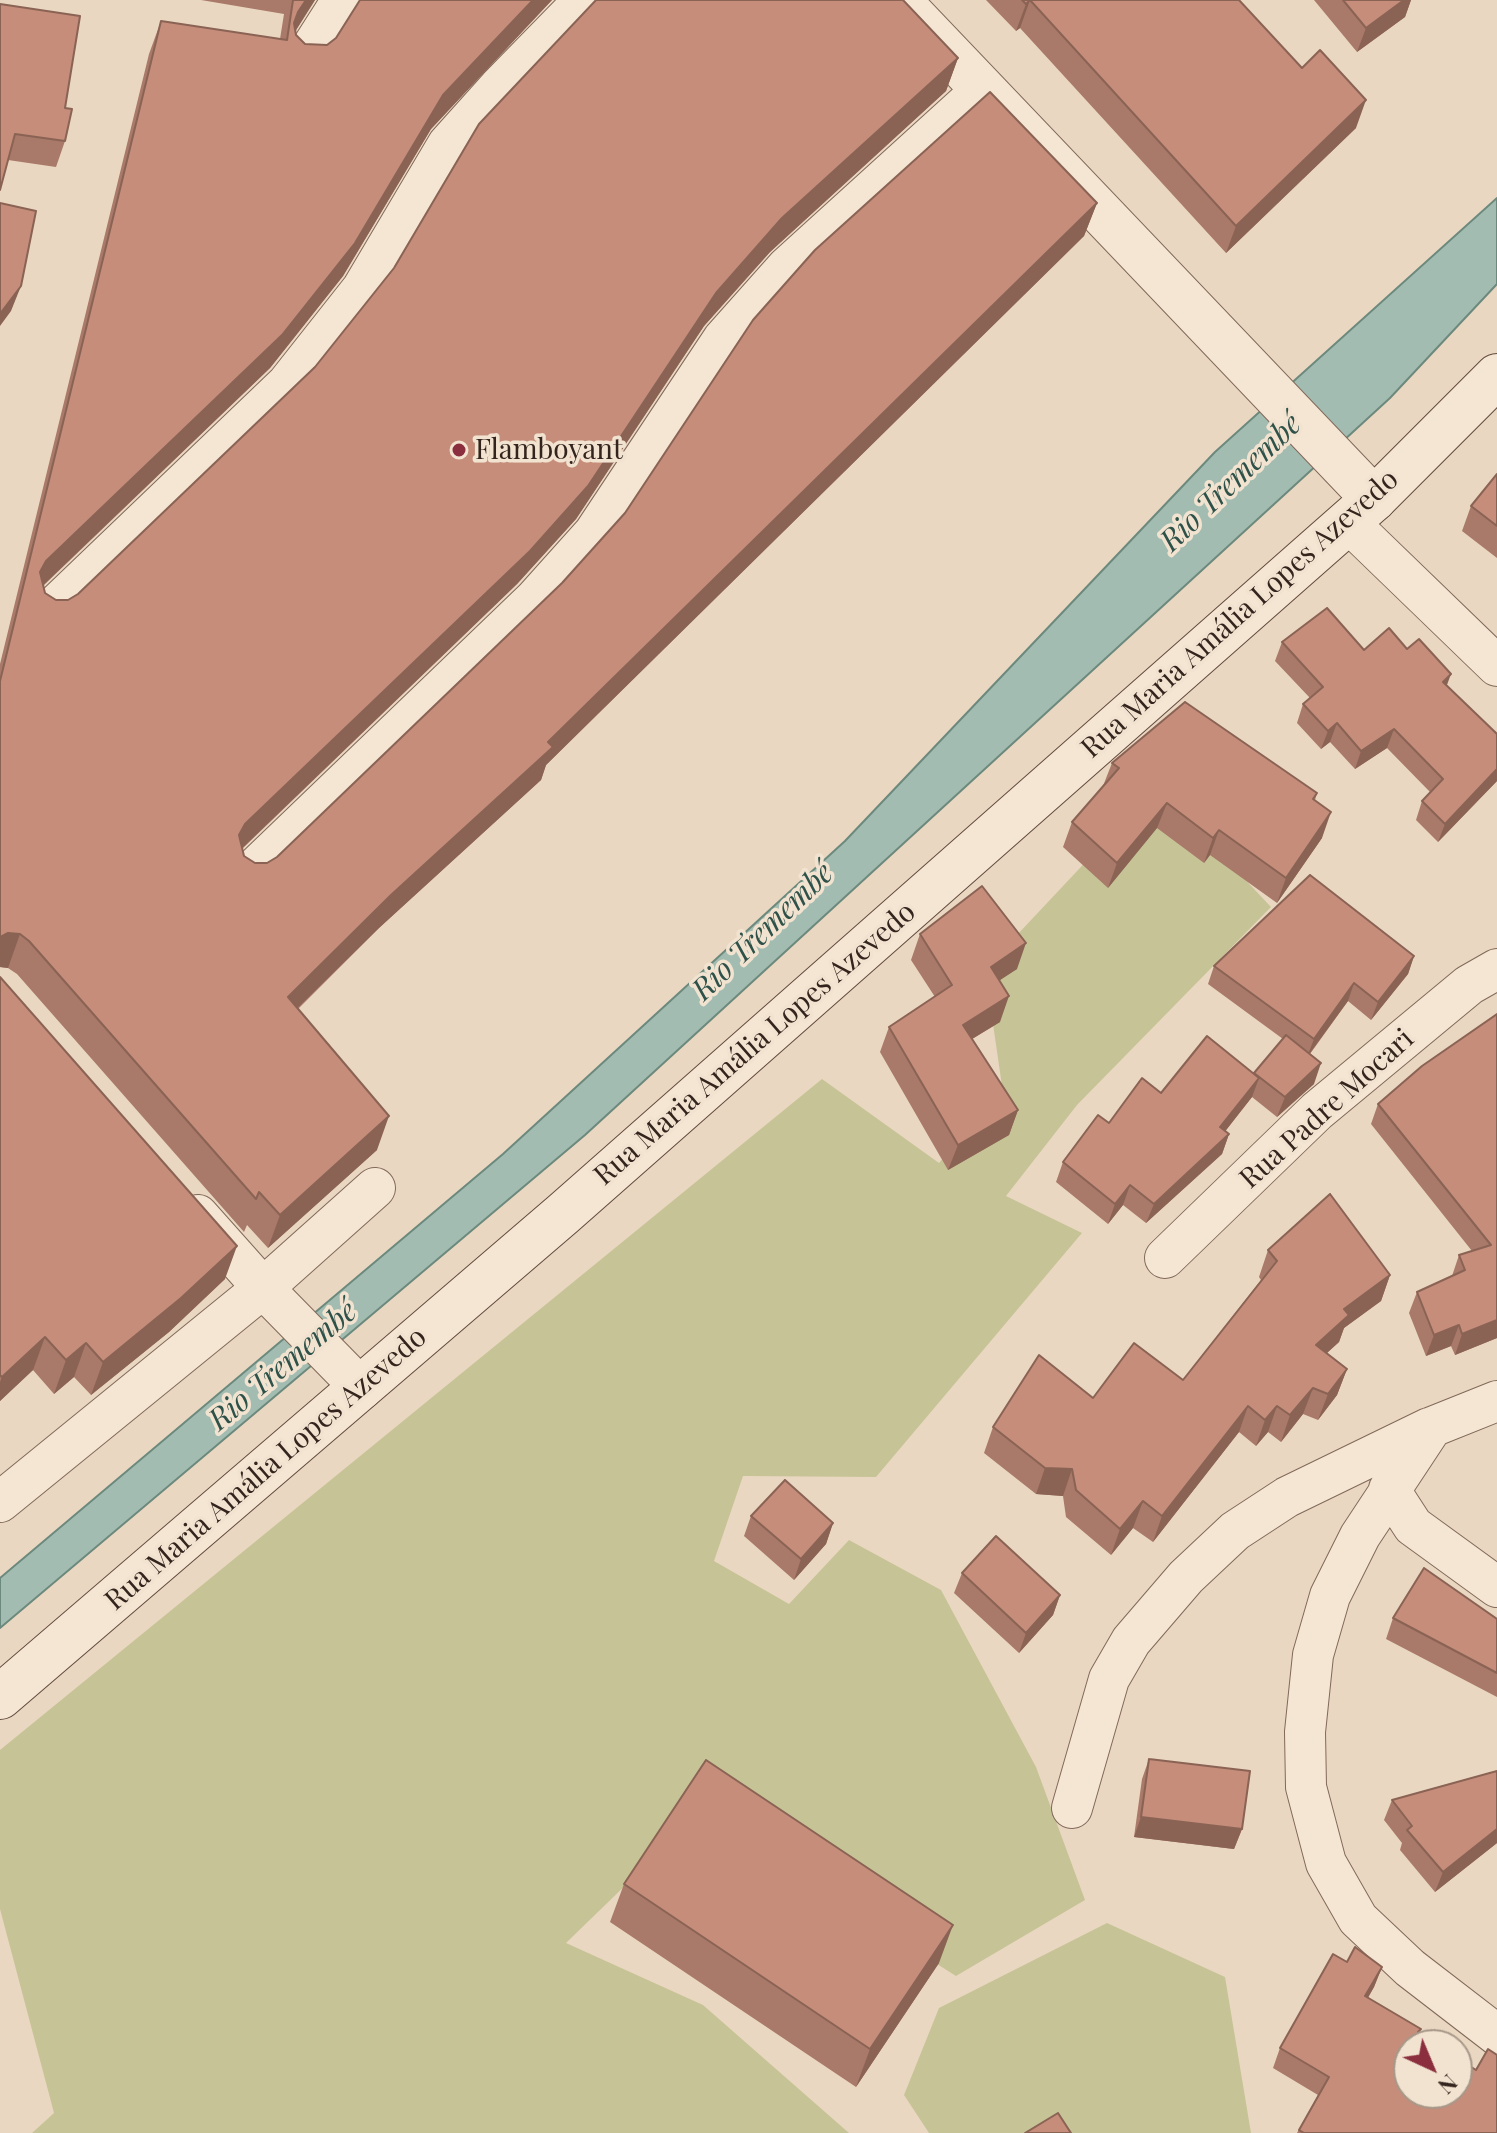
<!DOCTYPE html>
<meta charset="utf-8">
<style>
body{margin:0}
#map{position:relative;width:1497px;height:2133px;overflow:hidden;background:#ead7c1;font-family:"Playfair Display",serif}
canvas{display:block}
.north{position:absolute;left:1393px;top:2029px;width:80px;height:80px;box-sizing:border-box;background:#f2e3d0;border:2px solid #a69788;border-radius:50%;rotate:136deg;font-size:22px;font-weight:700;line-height:32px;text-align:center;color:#33241d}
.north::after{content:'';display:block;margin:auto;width:28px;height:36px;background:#8b2f3f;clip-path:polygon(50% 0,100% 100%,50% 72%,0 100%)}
</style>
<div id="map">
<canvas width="1497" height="2133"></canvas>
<div class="north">N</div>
</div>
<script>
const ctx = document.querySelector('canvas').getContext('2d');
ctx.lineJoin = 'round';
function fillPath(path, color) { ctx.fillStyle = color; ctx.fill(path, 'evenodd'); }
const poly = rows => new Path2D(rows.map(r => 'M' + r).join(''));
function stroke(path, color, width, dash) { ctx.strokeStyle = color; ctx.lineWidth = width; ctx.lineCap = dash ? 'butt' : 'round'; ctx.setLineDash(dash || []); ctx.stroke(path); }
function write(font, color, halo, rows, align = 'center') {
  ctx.font = font + ' "Playfair Display",serif'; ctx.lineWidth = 7; ctx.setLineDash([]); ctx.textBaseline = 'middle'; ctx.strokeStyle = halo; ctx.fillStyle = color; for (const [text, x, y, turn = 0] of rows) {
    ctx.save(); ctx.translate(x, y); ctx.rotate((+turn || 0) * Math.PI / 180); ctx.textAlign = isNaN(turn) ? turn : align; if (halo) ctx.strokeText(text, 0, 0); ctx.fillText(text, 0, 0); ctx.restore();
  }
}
fillPath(poly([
 [1157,786,1271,907,1077,1105,1006,1196,1082,1233,876,1477,743,1476,714,1561,789,1604,849,1540,941,1590,1036,1767,1085,1900,956,1976,699,1814,566,1943,703,2005,849,2133,32,2133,54,2113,0,1909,0,1750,822,1079,939,1163,1002,1086,985,969],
 [1107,1923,1225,1977,1251,2133,929,2133,904,2095,939,2008]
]), '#c6c496');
const water = poly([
 [1497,198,1497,284,1390,398,585,1135,0,1628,0,1578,503,1154,845,841,1215,452,1497,198]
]);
fillPath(water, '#a3bcb1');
stroke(water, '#6c897d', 2);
const minor = poly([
 [305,58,342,0],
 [1348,522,1497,666],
 [50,611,287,384,362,289,448,144,499,87,584,0],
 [249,874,534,600,594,533,723,339,787,267,983,89],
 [198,1215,263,1288,362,1389],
 [1165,1258,1317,1111,1469,985,1497,969],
 [1497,1401,1432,1427,1360,1536,1330,1596,1313,1655,1305,1732,1306,1787,1326,1863,1358,1919,1410,1968,1497,2035],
 [1389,1489,1413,1526,1497,1587],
 [0,1502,263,1288,375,1188],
 [1072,1808,1109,1679,1131,1641,1186,1577,1235,1531,1287,1497,1429,1428]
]);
const tertiary = poly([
 [898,0,1374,499]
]);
const secondary = poly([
 [0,1697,563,1214,1374,499,1497,376]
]);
stroke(minor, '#82695a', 42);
stroke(tertiary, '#82695a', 46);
stroke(secondary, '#634a3e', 46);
stroke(minor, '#f5e6d4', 40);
stroke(tertiary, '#f5e6d4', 44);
stroke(secondary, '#f5e6d4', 44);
fillPath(poly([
 [201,0,315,0,296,30,296,35,305,44,327,45,336,38,360,0,552,0,431,129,343,276,270,368,43,586,45,593,56,600,68,600,958,58,946,91,770,252,704,326,576,519,517,584,242,849,244,856,255,863,267,863,277,857,1097,203,1084,236,546,765,541,780,379,928,298,1009,377,1150,268,1248,247,1225,244,1232,17,974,8,968,0,967,0,664,149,54,161,21,280,39,284,14],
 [986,0,1239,0,1356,128,1226,253,1020,28,1016,31],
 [1314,0,1411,0,1405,17,1357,52],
 [0,4,65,108,65,141,56,167,8,160],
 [1497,474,1497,558,1462,531,1471,506],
 [1282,642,1364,650,1407,649,1497,734,1497,781,1438,842,1416,820,1422,801,1430,792,1387,748,1355,769,1330,742,1321,749,1297,723,1303,704,1310,698,1275,661],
 [1112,763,1317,793,1315,800,1322,838,1277,903,1210,855,1204,863,1157,828,1108,888,1063,847,1072,822,1103,786],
 [920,934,1017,969,999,980,1000,1022,972,1039,1018,1110,1009,1135,948,1170,880,1052,889,1027,935,997,911,960],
 [1414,956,1408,974,1371,1020,1348,1001,1310,1054,1314,1084,1277,1117,1252,1097,1225,1131,1229,1134,1222,1154,1146,1223,1123,1205,1108,1224,1056,1182,1063,1162,1109,1123,1161,1093,1254,1074,1283,1039,1208,984,1214,966],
 [0,977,225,1279,169,1332,91,1395,74,1377,54,1394,33,1370,0,1401],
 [1497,1014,1497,1338,1455,1355,1451,1346,1426,1356,1409,1313,1417,1292,1452,1276,1459,1255,1472,1251,1371,1124,1378,1104],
 [1268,1250,1390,1275,1381,1301,1344,1328,1339,1342,1327,1353,1347,1369,1337,1395,1318,1420,1303,1414,1281,1442,1268,1432,1256,1446,1239,1432,1153,1542,1133,1528,1111,1555,1066,1517,1063,1496,1036,1494,984,1453,993,1427,1093,1398,1183,1380,1261,1280,1259,1277],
 [751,1516,833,1523,826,1544,794,1580,744,1536],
 [962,1573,1060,1595,1053,1615,1019,1653,954,1593],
 [1393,1618,1497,1619,1497,1697,1386,1639],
 [1149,1759,1242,1829,1234,1849,1134,1837,1142,1779],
 [1497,1771,1497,1843,1435,1892,1400,1850,1402,1843,1384,1820,1392,1800],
 [624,1884,939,1963,856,2087,610,1922],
 [1347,1962,1382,1967,1374,1987,1368,1998,1421,2029,1419,2033,1497,2133,1297,2133,1318,2095,1273,2068,1280,2048]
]), '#a97969');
fillPath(poly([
 [306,0,315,0,286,46,298,12],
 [533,0,552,0,431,129,343,276,270,368,34,594,40,572,46,561,443,95],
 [1030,0,1020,28,1016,31,1026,4],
 [1404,0,1411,0,1405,17,1357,52,1366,28],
 [958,58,946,91,770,252,704,326,576,519,517,584,233,857,239,835,245,824,782,218],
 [1366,100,1356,128,1226,253,1236,226],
 [1097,203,1084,236,546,765,541,780,379,928,275,1030,288,997],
 [21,286,11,311,0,326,0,314],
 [1451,674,1444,693,1443,682],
 [1337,723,1330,742,1321,749,1328,731],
 [1394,729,1387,748,1355,769,1361,751],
 [1497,769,1497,781,1438,842,1445,824],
 [1167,803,1157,828,1108,888,1117,863],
 [1331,812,1322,838,1277,903,1286,878],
 [1219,830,1210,855,1204,863,1213,838],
 [8,933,20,934,8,968,0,967,0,937],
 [1026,943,1017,969,982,992,991,967],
 [1414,956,1408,974,1371,1020,1378,1002],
 [1354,983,1348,1001,1307,1057,1314,1039],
 [1009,996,1000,1022,954,1050,963,1025],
 [1321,1063,1314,1084,1277,1117,1285,1097],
 [1259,1078,1252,1097,1213,1147,1220,1127],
 [1018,1110,1009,1135,948,1170,958,1145],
 [389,1116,377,1150,268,1248,280,1215],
 [1229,1134,1222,1154,1146,1223,1154,1204],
 [1130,1185,1123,1205,1108,1224,1115,1204],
 [237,1246,225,1279,169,1332,91,1395,103,1362],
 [1390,1275,1381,1301,1344,1328,1339,1342,1307,1371,1316,1345,1344,1309],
 [1497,1320,1497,1338,1455,1355,1462,1334],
 [1459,1325,1451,1346,1426,1356,1434,1335],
 [45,1337,33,1370,0,1401,0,1382,2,1377],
 [86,1343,74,1377,54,1394,66,1360],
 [1347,1369,1337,1395,1318,1420,1328,1394],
 [1313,1388,1303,1414,1281,1442,1290,1415],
 [1248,1406,1239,1432,1153,1542,1162,1516],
 [1277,1406,1268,1432,1256,1446,1265,1420],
 [1045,1468,1072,1469,1063,1496,1036,1494],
 [1143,1501,1133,1528,1111,1555,1120,1529],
 [833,1523,826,1544,794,1580,801,1559],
 [1060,1595,1053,1615,1019,1653,1026,1633],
 [1141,1817,1242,1829,1234,1849,1134,1837],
 [1497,1829,1497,1843,1435,1892,1443,1872],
 [953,1925,939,1963,856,2087,870,2049],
 [1382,1967,1374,1987,1357,2016,1365,1996]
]), '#8a6355');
const building = poly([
 [293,0,306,0,298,12,294,23,296,35,305,44,327,45,336,38,360,0,533,0,443,95,355,243,282,335,46,561,40,572,45,593,56,600,68,600,78,594,315,367,394,268,479,124,596,0,903,0,958,58,782,218,716,293,588,486,530,551,245,824,239,835,244,856,255,863,267,863,277,857,562,583,625,513,753,320,815,250,990,92,1097,203,548,742,553,747,391,895,288,997,389,1116,280,1215,259,1192,256,1199,29,941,20,934,8,933,0,937,0,681,161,21,287,40,293,0],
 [1022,0,1239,0,1302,68,1320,50,1366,100,1236,226,1030,0,1026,4,1022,0],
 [1343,0,1404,0,1366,28,1343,0],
 [0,4,80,16,65,108,72,109,65,141,15,134,0,190,0,4],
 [0,203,36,211,21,286,0,314,0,203],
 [1497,474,1497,526,1471,506,1497,474],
 [1327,608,1364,650,1389,628,1407,649,1419,639,1451,674,1443,682,1497,734,1497,769,1445,824,1422,801,1443,779,1394,729,1361,751,1337,723,1328,731,1303,704,1323,687,1282,642,1327,608],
 [1185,702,1317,793,1313,799,1331,812,1286,878,1219,830,1213,838,1167,803,1117,863,1072,822,1119,768,1112,763,1185,702],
 [1310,875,1414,956,1378,1002,1354,983,1314,1039,1214,966,1310,875],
 [982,886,1026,943,991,967,1009,996,963,1025,1018,1110,958,1145,889,1027,952,985,920,934,982,886],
 [0,977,237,1246,181,1298,103,1362,86,1343,66,1360,45,1337,2,1377,0,1375,0,977],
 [1497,1014,1497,1320,1462,1334,1459,1325,1434,1335,1417,1292,1465,1270,1459,1255,1491,1245,1378,1104,1422,1066,1497,1014],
 [1286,1035,1321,1063,1285,1097,1254,1073,1286,1035],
 [1207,1036,1259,1078,1220,1127,1229,1134,1154,1204,1130,1185,1115,1204,1063,1162,1098,1115,1109,1123,1142,1078,1161,1093,1207,1036],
 [1330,1194,1390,1275,1344,1309,1349,1315,1316,1345,1347,1369,1328,1394,1313,1388,1290,1415,1277,1406,1265,1420,1248,1406,1162,1516,1143,1501,1120,1529,1076,1490,1072,1469,1045,1468,993,1427,1039,1355,1093,1398,1134,1343,1183,1380,1277,1261,1268,1250,1330,1194],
 [785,1480,833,1523,801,1559,751,1516,785,1480],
 [996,1536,1060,1595,1026,1633,962,1573,996,1536],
 [1424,1568,1497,1619,1497,1673,1393,1618,1424,1568],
 [1149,1759,1250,1771,1242,1829,1141,1817,1149,1759],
 [706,1760,953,1925,870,2049,624,1884,706,1760],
 [1497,1771,1497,1829,1443,1872,1407,1830,1412,1826,1392,1800,1497,1771],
 [1355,1947,1382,1967,1365,1996,1421,2029,1418,2032,1438,2045,1409,2045,1409,2093,1457,2093,1457,2058,1476,2070,1488,2049,1497,2055,1497,2133,1304,2133,1299,2130,1329,2077,1280,2048,1333,1954,1347,1962,1355,1947],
 [1058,2113,1071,2133,1025,2133,1058,2113]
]);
fillPath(building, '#c58d7a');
stroke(building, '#8a6355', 2);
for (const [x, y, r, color] of [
 [459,450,8,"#8b2f3f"]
]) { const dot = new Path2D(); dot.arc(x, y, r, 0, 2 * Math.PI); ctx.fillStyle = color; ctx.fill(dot); stroke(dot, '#f2e3d0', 3); }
write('28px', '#33241d', '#f2e3d0', [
 ["Flamboyant",475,450]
], 'left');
write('28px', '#33241d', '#f2e3d0', [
 ["Rua Maria Amália Lopes Azevedo",1240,614,-42],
 ["Rua Maria Amália Lopes Azevedo",755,1044,-41],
 ["Rua Padre Mocari",1327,1109,-42],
 ["Rua Maria Amália Lopes Azevedo",266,1469,-41]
]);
write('italic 30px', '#2e5149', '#f2e3d0', [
 ["Rio Tremembé",1231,483,-44],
 ["Rio Tremembé",763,932,-44],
 ["Rio Tremembé",283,1366,-40]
]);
</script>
